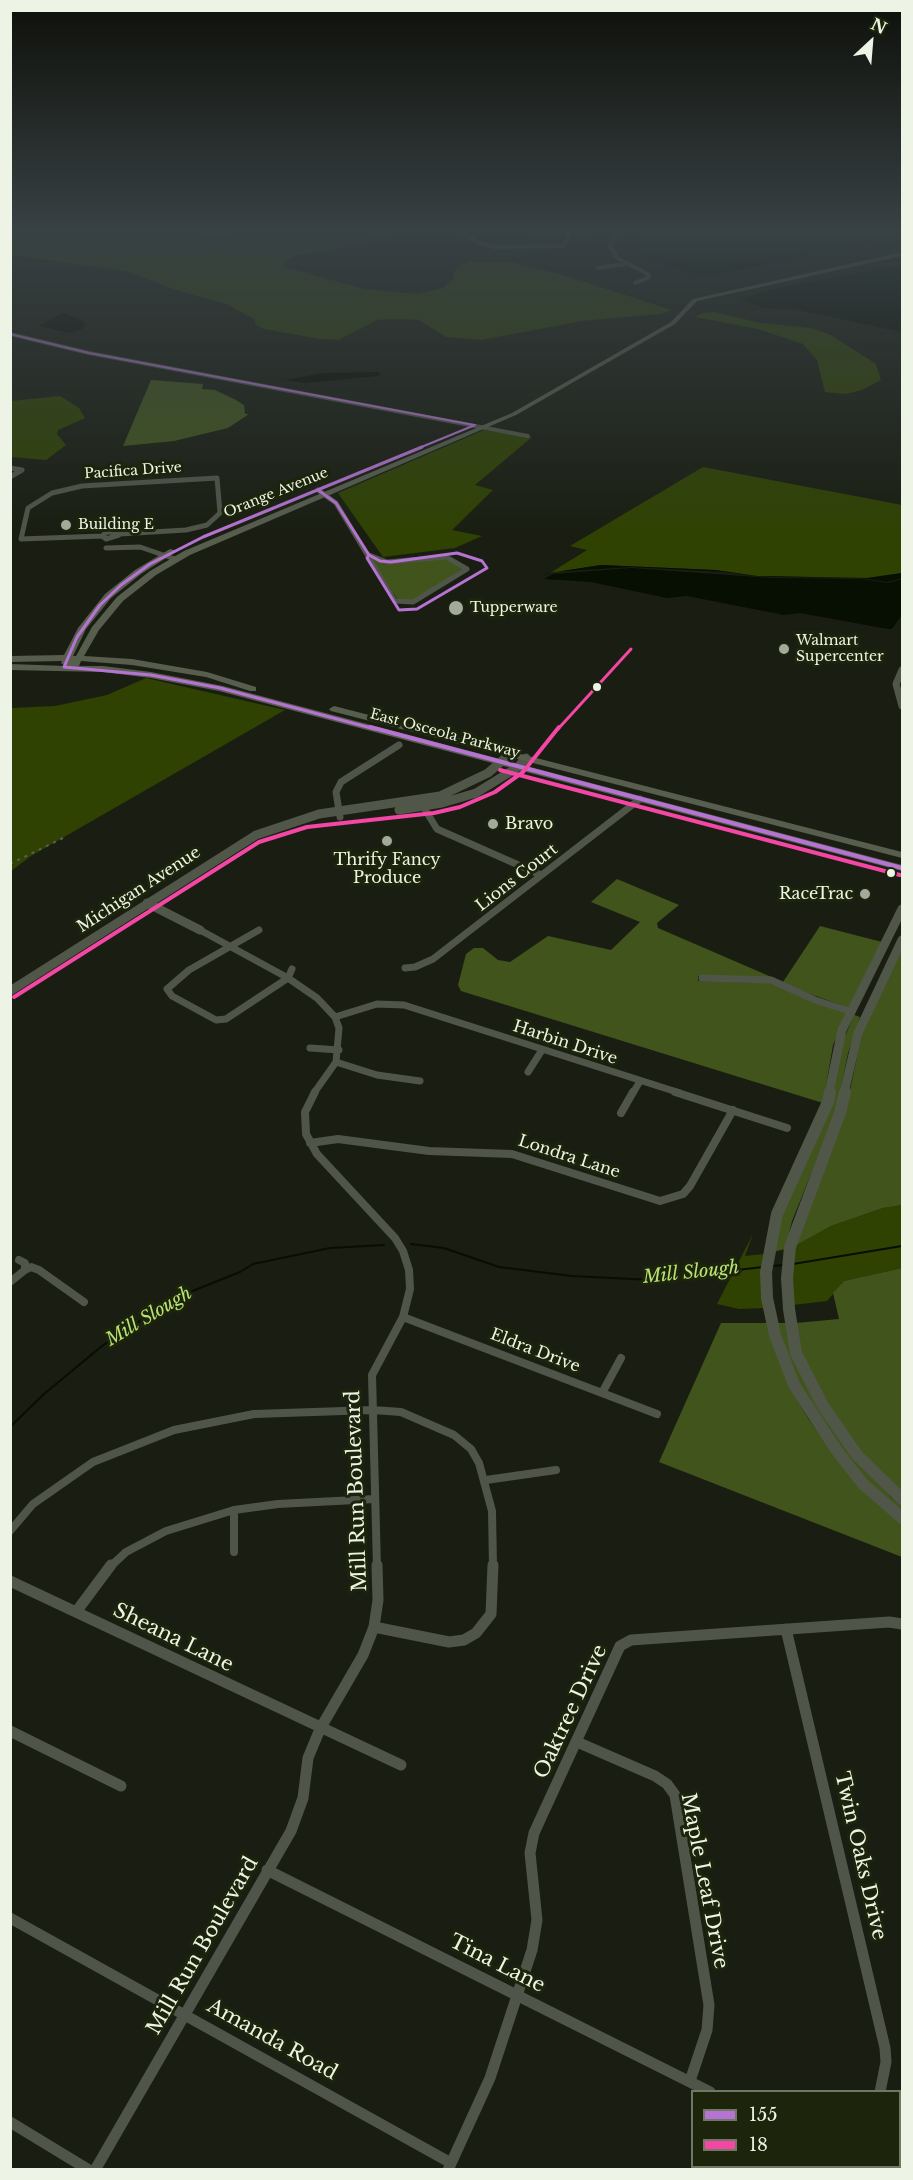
<!DOCTYPE html>
<style>
body{margin:0}
#map{position:relative;width:913px;height:2180px;overflow:hidden;background:#1a1e12;font-family:"Libre Baskerville",serif}
canvas{display:block}
.frame{position:absolute;inset:0;border:12px solid #edf4e5;pointer-events:none}
.legend{position:absolute;left:691px;top:2090px;width:210px;height:78px;box-sizing:border-box;background:#1c240c;border:2px solid #707763;margin:0;padding:8px 10px;list-style:none;font-size:18px;color:#edf4e5}
.legend li{display:flex;align-items:center;gap:12px;height:30px}
.legend b{width:30px;border:2px solid #707763}
.north{position:absolute;left:841px;top:12px;width:60px;height:60px;-webkit-text-stroke:4px #1c240c;paint-order:stroke;rotate:26deg;font-size:16px;font-weight:700;line-height:24px;text-align:center;color:#edf4e5}
.north::after{content:'';display:block;margin:auto;width:21px;height:27px;background:#edf4e5;clip-path:polygon(50% 0,100% 100%,50% 72%,0 100%)}
</style>
<div id="map">
<canvas width="913" height="2180"></canvas>
<div class="frame"></div>
<ul class="legend">
<li><b style="height:8px;background:#b673d3"></b>155</li>
<li><b style="height:8px;background:#f346a5"></b>18</li>
</ul>
<div class="north">N</div>
</div>
<script>
const ctx = document.querySelector('canvas').getContext('2d');
ctx.lineJoin = 'round';
function fillPath(path, color) { ctx.fillStyle = color; ctx.fill(path, 'evenodd'); }
const poly = rows => new Path2D(rows.map(r => 'M' + r).join(''));
function stroke(path, color, width, dash) { ctx.strokeStyle = color; ctx.lineWidth = width; ctx.lineCap = dash ? 'butt' : 'round'; ctx.setLineDash(dash || []); ctx.stroke(path); }
function write(font, color, halo, rows, align = 'center') {
  ctx.font = font + ' "Libre Baskerville",serif'; ctx.lineWidth = 6; ctx.setLineDash([]); ctx.textBaseline = 'middle'; ctx.strokeStyle = halo; ctx.fillStyle = color; for (const [text, x, y, turn = 0] of rows) {
    ctx.save(); ctx.translate(x, y); ctx.rotate((+turn || 0) * Math.PI / 180); ctx.textAlign = isNaN(turn) ? turn : align; if (halo) ctx.strokeText(text, 0, 0); ctx.fillText(text, 0, 0); ctx.restore();
  }
}
fillPath(poly([
 [19,231,268,231,238,239,179,234,221,241,231,240,284,231,402,231,341,248,297,255,283,262,285,267,364,289,416,294,443,288,454,278,453,273,458,267,468,262,512,262,566,276,672,310,661,314,582,321,481,340,446,337,419,320,391,319,377,320,338,340,320,339,264,329,256,325,254,319,226,304,176,290,126,271,11,255,11,234],
 [714,312,761,323,811,328,831,335,876,364,881,380,862,390,846,394,825,392,817,360,803,344,758,329,695,317,703,313],
 [60,396,79,408,85,418,58,430,57,434,66,445,46,460,11,457,11,401],
 [484,430,532,437,475,485,493,490,452,530,482,536,455,548,383,557,338,493],
 [703,467,902,505,902,573,867,578,757,576,715,570,601,565,550,573,587,550,570,546],
 [146,678,285,710,31,856,11,871,11,708,55,706,107,695],
 [902,1205,902,1268,844,1281,827,1301,793,1305,791,1278,795,1246,831,1226,883,1208],
 [753,1234,745,1256,764,1254,764,1308,739,1309,717,1304]
]), '#2f4202');
fillPath(poly([
 [151,380,203,384,202,389,215,390,236,400,244,405,245,414,249,414,228,428,174,441,123,446],
 [370,558,387,563,442,558,464,568,412,601,398,600],
 [617,879,679,905,657,923,658,928,783,982,820,926,882,942,849,1008,763,977,698,976,698,981,770,983,813,1002,847,1013,833,1045,823,1103,461,991,458,985,466,954,474,948,483,948,498,960,510,962,548,936,611,950,640,922,591,902],
 [902,948,902,1205,883,1208,831,1226,795,1246,850,1090,862,1033],
 [854,1015,860,1017,848,1053,836,1112,792,1221,785,1249,773,1252,781,1215,832,1103,841,1046],
 [902,1268,902,1494,861,1453,827,1404,801,1352,796,1323,839,1319,833,1293,844,1281],
 [721,1323,767,1323,789,1387,808,1418,833,1454,902,1524,902,1557,659,1462],
 [777,1323,786,1323,792,1354,891,1497,902,1505,902,1513,867,1481,841,1449,798,1384]
]), '#41541c');
fillPath(poly([
 [642,231,902,231,902,236,703,277,650,260,642,254,645,237],
 [902,265,902,332,794,309,763,308,740,299,772,289],
 [63,313,85,322,83,329,70,333,39,326],
 [378,372,381,373,378,376,306,383,286,380,323,373],
 [601,565,715,570,757,576,867,578,902,573,902,578,887,582,860,578,771,577,755,576,724,572,631,567,552,572,540,578,549,573],
 [631,568,771,578,861,579,888,583,902,579,902,615,892,629,888,629,800,613,784,615,687,596,667,598,591,582,544,579,553,574]
]), '#070e02');
stroke(poly([
 [411,1244,444,1248,499,1267,572,1276,651,1280,763,1267],
 [793,1264,902,1246],
 [772,1266,784,1265],
 [10,1427,44,1394,102,1346,175,1298,240,1272,253,1264,330,1248,384,1245]
]), '#070e02', 2);
stroke(poly([
 [461,231,479,243,494,247,564,246,569,236,567,232],
 [524,231,596,231],
 [609,231,617,234,610,246,617,258,648,274,649,277,635,283],
 [598,268,625,264],
 [10,334,89,353,528,436]
]), '#505549', 4);
stroke(poly([
 [10,468,22,470,10,477],
 [318,490,336,503,395,601,413,602,467,569,446,557,387,562,369,555],
 [107,532,115,532,119,535,106,539,102,536,107,532],
 [103,536,21,539,28,508,52,493,82,486,217,478,220,513,207,525,186,530,119,534],
 [106,548,140,547,175,559]
]), '#505549', 5);
stroke(poly([
 [421,803,437,829,541,875],
 [340,817,336,792,341,782,399,745],
 [200,930,288,978,317,998,335,1017,339,1028,336,1062,314,1093],
 [259,930,189,970,167,989,172,996,216,1020,226,1019,288,978,292,969],
 [405,968,415,967,433,959,640,799],
 [702,978,771,980,815,1000,852,1012],
 [335,1017,377,1004,404,1005,680,1093],
 [310,1048,339,1050],
 [336,1062,377,1075,420,1081],
 [528,1072,542,1050],
 [633,1093,640,1081]
]), '#505549', 7);
stroke(poly([
 [315,1092,305,1112,306,1134,317,1154,395,1238,403,1251,409,1270,410,1289,403,1317,372,1375,377,1567],
 [675,1092,787,1128],
 [621,1113,633,1092],
 [310,1143,338,1139,429,1151,512,1154,660,1201,683,1194,690,1186,733,1110],
 [25,1270,31,1267,39,1270,84,1302],
 [10,1282,25,1270,25,1263,19,1260],
 [403,1317,657,1414],
 [602,1393,621,1358],
 [486,1480,556,1470],
 [234,1510,234,1552],
 [10,1531,33,1504,93,1462,174,1430,254,1414,373,1410,401,1412,454,1435,471,1449,479,1463,492,1511,493,1567],
 [110,1567,126,1552,166,1531,234,1510,278,1504,375,1499]
]), '#505549', 8);
stroke(poly([
 [10,1581,401,1765],
 [76,1612,111,1565],
 [374,1627,449,1642,464,1640,476,1633,491,1614,493,1565],
 [786,1629,885,2048,886,2062,880,2092],
 [10,1731,121,1786],
 [577,1742,655,1776,667,1784,675,1795,709,2005,707,2030,690,2081],
 [267,1870,710,2092],
 [10,1918,451,2163],
 [10,2122,89,2170],
 [856,2166,862,2170],
 [95,2170,291,1831,303,1798,308,1758,320,1729,363,1655,374,1627,378,1600,377,1565],
 [448,2170,490,2078,532,1950,537,1920,530,1853,534,1833,620,1646,631,1640,889,1622,902,1624]
]), '#505549', 11);
stroke(poly([
 [902,670,896,684,902,706]
]), '#505648', 7);
stroke(poly([
 [399,810,442,803,476,793,518,767,526,758],
 [147,903,200,930],
 [10,991,256,835,319,814,440,796,488,773,510,754],
 [829,1093,842,1030,902,909],
 [844,1093,858,1033,902,940]
]), '#505648', 9);
stroke(poly([
 [830,1092,828,1102,777,1214,766,1272,767,1298,775,1335,794,1385,837,1451,863,1484,902,1518],
 [845,1092,840,1113,790,1247,787,1278,789,1309,796,1353,823,1406,857,1455,902,1499]
]), '#505648', 12);
fillPath(poly([
 [902,252,902,256,697,301,675,324,516,415,190,555,156,575,123,601,99,630,84,656,132,659,207,672,256,687,256,691,250,691,206,677,132,665,81,661,79,666,103,666,151,672,223,686,902,865,902,871,219,691,151,678,103,672,10,670,10,664,65,666,61,663,62,661,10,662,10,656,64,655,78,628,105,594,135,570,170,549,177,551,141,574,111,598,86,629,73,656,76,656,92,627,117,597,150,571,184,551,512,413,671,322,693,299,902,252],
 [334,706,902,852,902,858,331,711,329,709,334,706]
]), '#575e4e');
stroke(poly([
 [10,864,67,836]
]), '#5b5f54', 2, [3, 5]);
stroke(poly([
 [10,334,89,353,474,425],
 [419,448,475,425]
]), '#b673d3', 2);
stroke(poly([
 [318,490,336,503,369,555],
 [457,553,482,561,487,568,417,609,399,610,367,558,369,555,380,561,391,562,457,553],
 [375,729,220,688,151,675,64,667,77,637,100,605,121,585,150,564,203,537,422,447]
]), '#b673d3', 3);
stroke(poly([
 [370,727,902,868]
]), '#b673d3', 4);
stroke(poly([
 [558,729,631,649]
]), '#f346a5', 3);
stroke(poly([
 [500,770,900,875],
 [14,997,259,842,307,827,434,813,460,807,495,792,523,772,559,727]
]), '#f346a5', 4);
const sky = ctx.createLinearGradient(0, 0, 0, 536);
sky.addColorStop(0, '#0e100a');
sky.addColorStop(0.43, '#384144');
sky.addColorStop(1, '#38414400');
ctx.fillStyle = sky;
ctx.fillRect(0, 0, 913, 536);
for (const [x, y, r, color] of [
 [66,525,6,"#a3a99b"],
 [456,608,8,"#a3a99b"],
 [784,649,6,"#a3a99b"],
 [597,687,5,"#edf4e5"],
 [493,824,6,"#a3a99b"],
 [387,841,6,"#a3a99b"],
 [891,873,5,"#edf4e5"],
 [865,894,6,"#a3a99b"]
]) { const dot = new Path2D(); dot.arc(x, y, r, 0, 2 * Math.PI); ctx.fillStyle = color; ctx.fill(dot); stroke(dot, '#1c240c', 2); }
write('14px', '#edf4e5', '#1c240c', [
 ["Pacifica Drive",133,471,-4],
 ["Orange Avenue",276,493,-22],
 ["East Osceola Parkway",445,734,15]
]);
write('14px', '#edf4e5', '#1c240c', [
 ["Building E",78,525],
 ["Tupperware",470,608],
 ["Walmart",796,641],
 ["Supercenter",796,657]
], 'left');
write('16px', '#edf4e5', '#1c240c', [
 ["Bravo",505,824],
 ["Thrify Fancy",387,860,"center"],
 ["Produce",387,878,"center"],
 ["RaceTrac",853,894,"right"]
], 'left');
write('16px', '#edf4e5', '#1c240c', [
 ["Lions Court",517,878,-38],
 ["Michigan Avenue",139,890,-33],
 ["Harbin Drive",565,1043,18],
 ["Londra Lane",569,1157,18],
 ["Eldra Drive",535,1351,21]
]);
write('italic 18px', '#b8e273', '#1c240c', [
 ["Mill Slough",691,1273,-6],
 ["Mill Slough",149,1317,-31]
]);
write('20px', '#edf4e5', '#1c240c', [
 ["Mill Run Boulevard",357,1491,-92],
 ["Sheana Lane",173,1638,26],
 ["Oaktree Drive",571,1712,-65],
 ["Twin Oaks Drive",860,1856,77],
 ["Maple Leaf Drive",704,1881,79],
 ["Mill Run Boulevard",203,1946,-60],
 ["Tina Lane",497,1964,27],
 ["Amanda Road",272,2040,29]
]);
</script>
